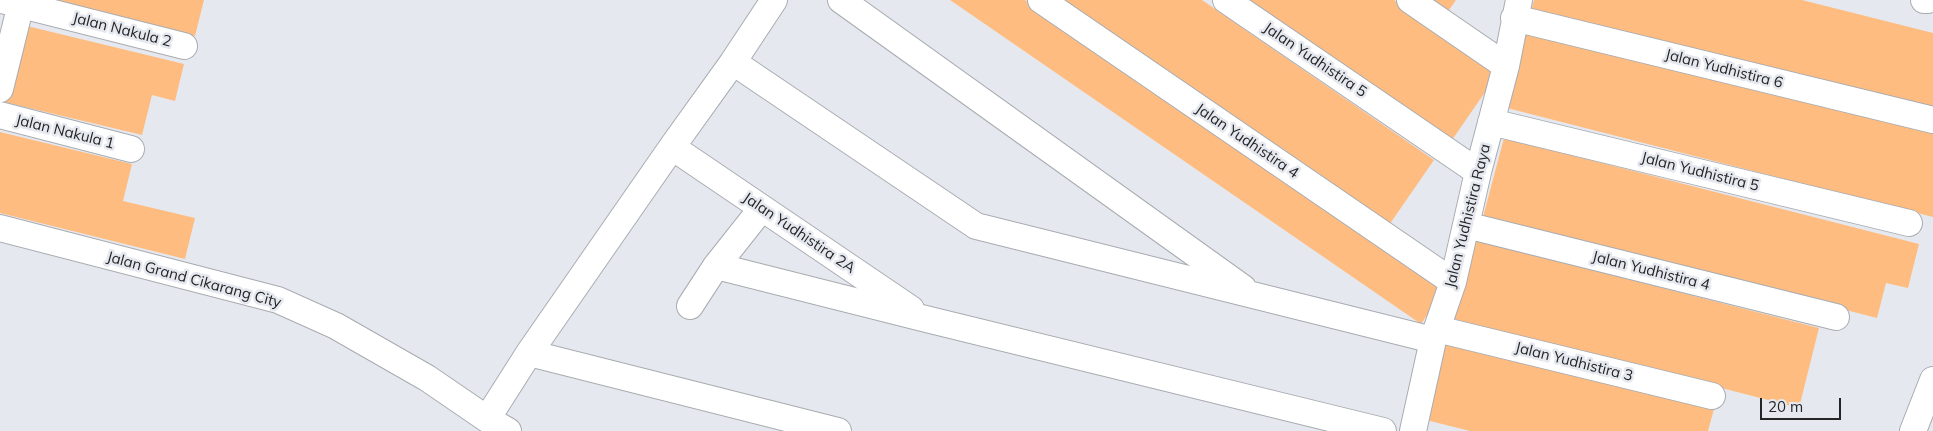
<!DOCTYPE html>
<style>
body{margin:0}
#map{position:relative;width:1933px;height:431px;overflow:hidden;background:#e5e9ef;font-family:Mulish,sans-serif}
canvas{display:block}
.scale{position:absolute;left:1760px;top:398px;width:81px;height:22px;box-sizing:border-box;border:2px solid #242527;border-top:0;padding-left:6px;font-size:15px;line-height:18px;white-space:nowrap;color:#242527;-webkit-text-stroke:4px #e5e9ef;paint-order:stroke}
</style>
<div id="map">
<canvas width="1933" height="431"></canvas>
<div class="scale">20 m</div>
</div>
<script>
const ctx = document.querySelector('canvas').getContext('2d');
ctx.lineJoin = 'round';
function fillPath(path, color) { ctx.fillStyle = color; ctx.fill(path, 'evenodd'); }
const poly = rows => new Path2D(rows.map(r => 'M' + r).join(''));
function stroke(path, color, width, dash) { ctx.strokeStyle = color; ctx.lineWidth = width; ctx.lineCap = dash ? 'butt' : 'round'; ctx.setLineDash(dash || []); ctx.stroke(path); }
function write(font, color, halo, rows, align = 'center') {
  ctx.font = font + ' Mulish,sans-serif'; ctx.lineWidth = 5; ctx.setLineDash([]); ctx.textBaseline = 'middle'; ctx.strokeStyle = halo; ctx.fillStyle = color; for (const [text, x, y, turn = 0] of rows) {
    ctx.save(); ctx.translate(x, y); ctx.rotate((+turn || 0) * Math.PI / 180); ctx.textAlign = isNaN(turn) ? turn : align; if (halo) ctx.strokeText(text, 0, 0); ctx.fillText(text, 0, 0); ctx.restore();
  }
}
fillPath(poly([
 [49,0,204,0,195,36],
 [950,0,1025,0,1445,289,1421,324],
 [1055,0,1202,0,1434,160,1387,228],
 [1248,0,1394,0,1499,72,1452,140],
 [1429,0,1456,0,1447,13],
 [1534,0,1802,0,1933,33,1933,118,1530,15],
 [23,25,184,64,175,101,152,95,142,135,4,102],
 [1524,28,1933,132,1933,217,1503,107],
 [0,132,132,164,123,201,195,218,185,259,0,213],
 [1504,138,1919,244,1908,288,1886,283,1877,318,1483,217],
 [1471,239,1819,328,1799,408,1450,318],
 [1446,340,1714,409,1708,431,1470,431,1426,420]
]), '#febc80');
const minor = poly([
 [2,0,184,46],
 [841,0,1243,288],
 [1041,0,1453,282],
 [1226,0,1478,172],
 [1410,0,1506,66],
 [1924,0,1928,0],
 [1514,18,1933,120],
 [733,62,976,226,1433,340],
 [0,89,22,0],
 [0,115,131,149],
 [1491,122,1909,223],
 [672,147,911,309],
 [1466,225,1836,317],
 [0,228,278,300,336,326,427,378,487,419,508,431],
 [716,266,926,319,1383,431],
 [690,306,716,266,762,208],
 [1437,329,1712,396],
 [529,353,838,431],
 [487,419,529,353,672,147,733,62,774,0],
 [1413,431,1433,340,1453,282,1478,172,1506,66,1519,0],
 [1913,431,1933,380]
]);
stroke(minor, '#a8acb1', 28);
stroke(minor, '#fff', 26);
write('15px', '#242527', '#e5e9ef', [
 ["Jalan Nakula 2",122,30,14],
 ["Jalan Yudhistira 5",1315,60,34],
 ["Jalan Yudhistira 6",1724,69,14],
 ["Jalan Nakula 1",65,132,14],
 ["Jalan Yudhistira 4",1247,141,34],
 ["Jalan Yudhistira 5",1700,172,14],
 ["Jalan Yudhistira Raya",1468,216,-76],
 ["Jalan Yudhistira 2A",799,233,34],
 ["Jalan Yudhistira 4",1651,271,14],
 ["Jalan Grand Cikarang City",194,280,15],
 ["Jalan Yudhistira 3",1574,362,14]
]);
</script>
